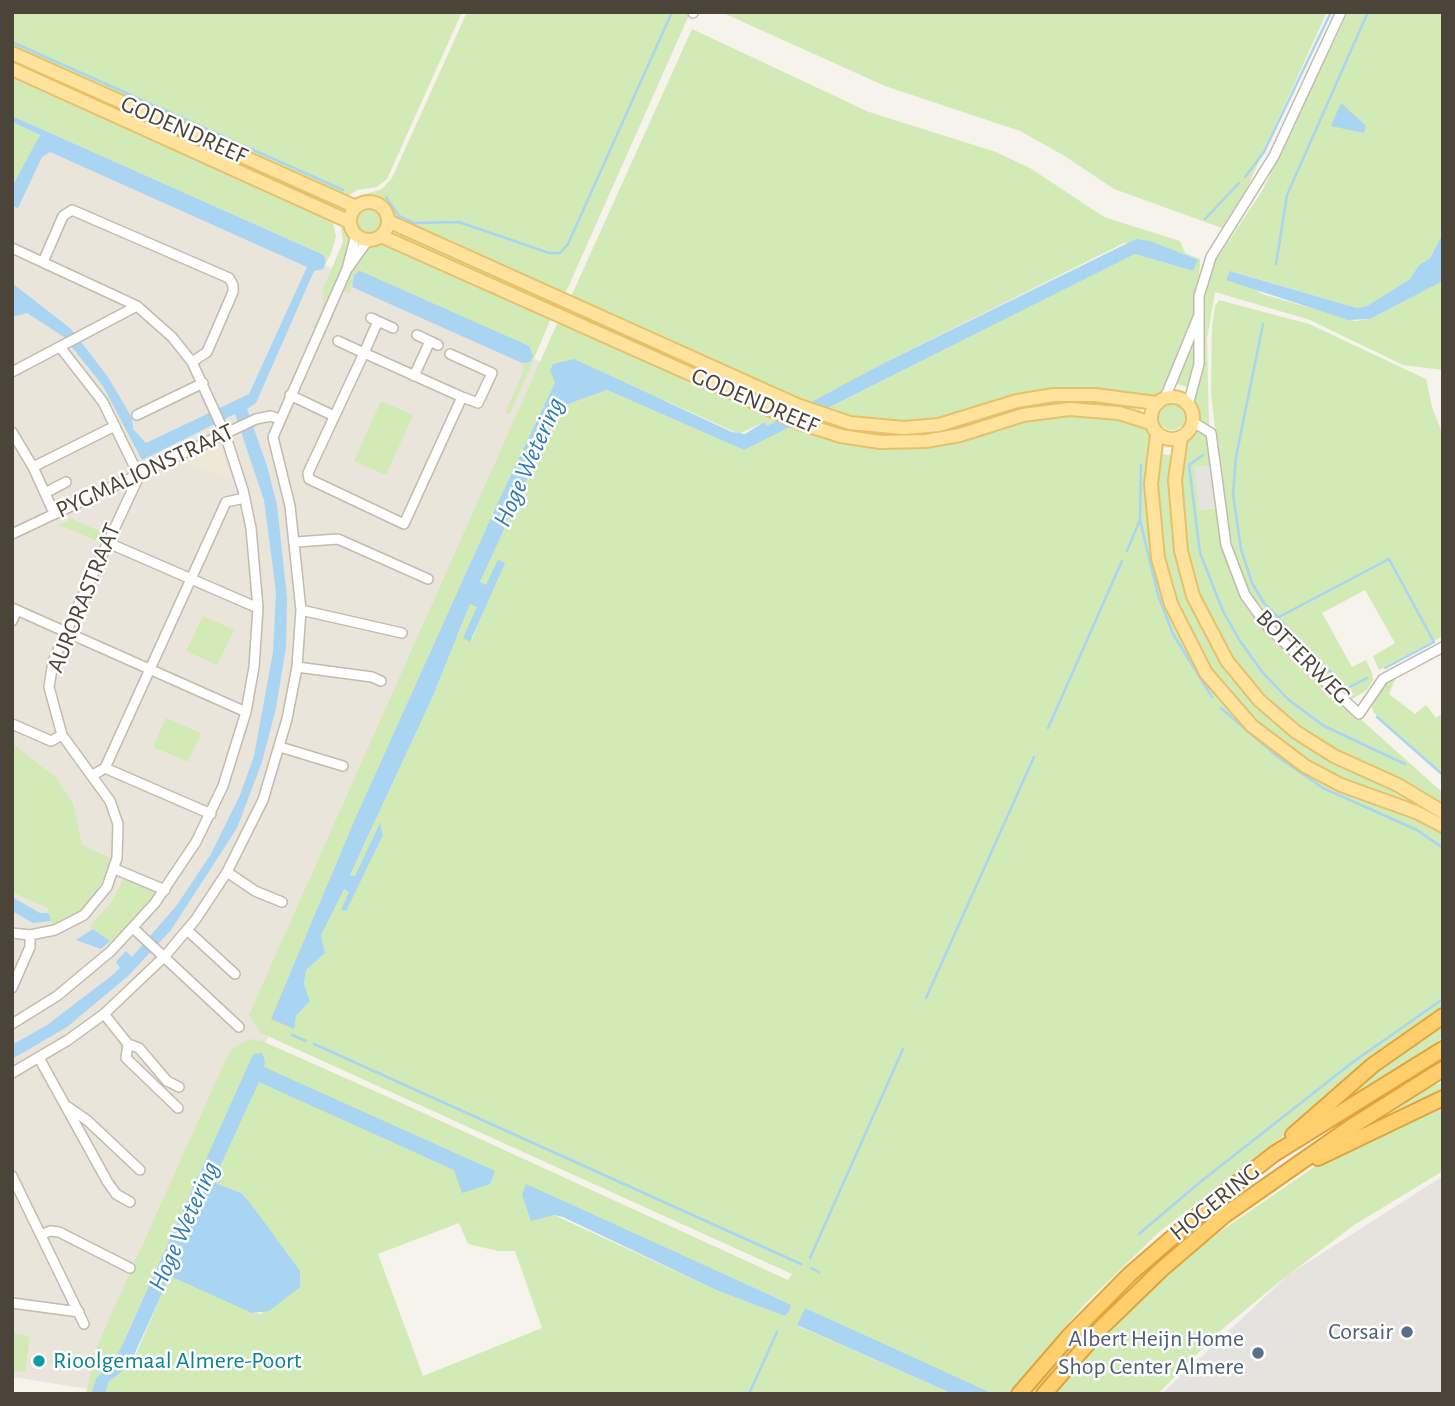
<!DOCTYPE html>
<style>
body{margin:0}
#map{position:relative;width:1455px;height:1406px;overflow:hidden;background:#f6f3ec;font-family:"Alegreya Sans",sans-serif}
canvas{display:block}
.frame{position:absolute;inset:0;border:14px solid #4b4439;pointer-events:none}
</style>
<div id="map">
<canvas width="1455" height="1406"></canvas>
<div class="frame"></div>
</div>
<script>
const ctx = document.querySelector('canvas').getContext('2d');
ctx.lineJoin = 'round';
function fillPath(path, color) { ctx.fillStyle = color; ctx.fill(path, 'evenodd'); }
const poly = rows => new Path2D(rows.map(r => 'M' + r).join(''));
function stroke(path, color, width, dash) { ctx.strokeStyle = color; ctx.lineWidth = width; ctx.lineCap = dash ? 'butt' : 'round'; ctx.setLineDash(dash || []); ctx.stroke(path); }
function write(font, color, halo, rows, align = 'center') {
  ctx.font = font + ' "Alegreya Sans",sans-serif'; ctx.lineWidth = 5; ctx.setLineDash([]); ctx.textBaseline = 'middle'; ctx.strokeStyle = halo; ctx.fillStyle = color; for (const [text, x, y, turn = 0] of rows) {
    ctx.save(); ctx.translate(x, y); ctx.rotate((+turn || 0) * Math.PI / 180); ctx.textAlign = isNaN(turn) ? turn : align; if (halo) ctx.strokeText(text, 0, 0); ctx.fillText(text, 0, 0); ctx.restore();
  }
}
fillPath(poly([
 [12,125,568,374,108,1392,12,1377]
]), '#eae5da');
fillPath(poly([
 [1443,1176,1443,1394,1162,1394,1288,1275]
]), '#e6e2dd');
fillPath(poly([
 [220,445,232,480,186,463]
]), '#efe8d6');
fillPath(poly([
 [12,12,462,12,387,179,377,187,357,190,344,199,12,51],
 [467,12,686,12,689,15,566,292,561,297,391,218,386,207,377,200,349,199,382,189,392,178],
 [721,12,1327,12,1246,190,1222,228,1114,189,1063,155,1020,131,885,86],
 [1348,12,1443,12,1443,233,1430,258,1419,265,1410,279,1367,306,1357,308,1231,271,1262,294,1355,321,1370,319,1443,281,1443,370,1403,365,1310,320,1215,292,1207,338,1209,425,1199,419,1193,400,1202,355,1203,310,1210,269,1262,191],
 [692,29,869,112,996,152,1030,168,1104,217,1180,241,1185,253,1200,259,1200,266,1193,321,1166,388,1150,399,1087,392,953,419,890,425,820,412,1135,254,1193,271,1197,260,1124,243,884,363,807,406,569,301],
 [12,56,336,201,332,210,12,67],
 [12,72,332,218,336,237,331,254,326,262,324,255,12,116],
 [12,122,40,135,12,187],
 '356 221a13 13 0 1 1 26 0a13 13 0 1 1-26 0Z',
 [340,219,350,234,351,244,316,329,314,326,323,305,323,289,343,242],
 [398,229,550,299,548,305,394,237],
 [381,241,553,314,510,414,505,413,522,375,524,366,521,364,530,362,360,272,354,275,350,294,341,290,364,250],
 [1219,300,1309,324,1426,379,1432,407,1443,435,1443,636,1379,670,1373,656,1395,643,1365,590,1322,613,1352,667,1366,660,1372,673,1373,680,1367,690,1349,701,1267,619,1254,601,1238,567,1225,515,1211,393,1212,327,1215,306],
 [567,306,801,410,790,415,563,313],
 [560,317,784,418,767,427,764,422,739,434,666,401,550,370,556,383,500,498,355,819,271,1019,296,1016,310,1001,304,983,306,970,325,953,321,935,343,889,349,891,383,835,380,824,355,876,350,875,433,696,470,604,477,606,471,642,485,607,486,585,480,582,560,407,607,390,744,450,793,425,889,445,1015,419,1103,413,1148,427,1151,436,1149,521,1188,648,1272,747,1443,829,1443,1013,1158,1233,1086,1303,1007,1394,988,1394,805,1308,798,1326,953,1394,105,1394,109,1381,133,1361,170,1275,253,1313,262,1314,241,1193,213,1182,259,1081,491,1184,263,1067,265,1061,251,1059,118,1353,101,1371,91,1394,86,1394,95,1352,111,1315,218,1077,230,1051,248,1039,262,1041,406,1105,788,1280,792,1274,261,1033,249,1015],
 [526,1185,781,1300,791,1305,784,1315,716,1290,554,1215],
 [459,1223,468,1244,498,1251,515,1251,542,1328,423,1376,378,1254],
 [1195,342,1198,344,1190,388,1174,383,1191,343],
 [1068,397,1142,405,1140,415,1087,407,936,437,865,438,802,420,812,415,880,430],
 [381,401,413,415,386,475,354,461],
 '1159 417a13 13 0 1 1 26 0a13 13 0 1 1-26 0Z',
 [1200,431,1207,433,1213,465,1200,510,1219,508,1244,597,1336,697,1443,793,1443,810,1295,728,1238,671,1191,581,1179,464,1185,440],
 [1156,453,1174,456,1172,477,1199,616,1264,709,1443,816,1443,822,1362,791,1282,747,1216,682,1180,618,1158,543],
 [71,519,104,533,100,542,59,525],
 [203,616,234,630,217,665,186,651],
 [1396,678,1389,694,1415,714,1426,705,1436,718,1443,713,1443,775,1373,712,1372,705,1382,685],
 [166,718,201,733,188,762,153,747],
 [12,743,55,777,73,803,82,845,110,858,106,874,92,898,79,911,52,925,48,908,12,892],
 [124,878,153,891,155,895,126,928,110,941,90,926,112,902],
 [1443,1020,1443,1037,1427,1050,1319,1116],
 [1443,1082,1443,1093,1326,1153,1420,1091],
 [1443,1104,1443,1171,1354,1225,1279,1282,1220,1331,1158,1394,1053,1394,1122,1315,1157,1281,1218,1233,1326,1159],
 [1204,1215,1209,1221,1054,1373,1037,1394,1027,1394,1108,1302],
 [12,1333,30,1336,25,1372,12,1370]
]), '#d2eab5');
fillPath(poly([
 [1213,465,1219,508,1199,510,1194,467],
 [1263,1301,1302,1335,1259,1385,1239,1367,1215,1394,1161,1394]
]), '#e5e3e0');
fillPath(poly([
 [1341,103,1366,126,1364,133,1331,126],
 [12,116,324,255,326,262,323,269,314,271,256,403,247,409,267,466,277,505,287,598,286,647,276,708,262,762,237,828,171,930,128,976,67,1027,12,1059,12,1045,47,1025,110,977,120,968,116,962,126,951,132,957,177,905,211,854,240,795,254,756,273,652,276,592,264,500,235,414,142,460,103,386,64,337,27,313,12,317,12,283,71,329,108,377,132,418,133,429,146,443,249,394,307,267,50,152,42,157,18,208,12,206,12,187,40,135,12,122],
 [1443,233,1443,281,1370,319,1348,320,1226,280,1230,271,1357,308,1367,306,1410,279,1419,265,1430,258],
 [1136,239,1150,241,1198,260,1193,271,1135,254,744,450,607,390,560,407,480,582,486,585,498,560,505,563,470,642,463,638,477,607,470,604,433,696,350,875,355,876,380,823,383,835,346,911,341,910,349,892,344,889,321,935,325,953,306,970,304,983,310,1001,296,1016,294,1029,271,1019,355,819,500,498,555,383,550,370,553,364,574,359,732,432,745,434,764,422,767,426,884,363],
 [360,271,529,346,533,356,530,362,522,363,352,287,354,275],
 [12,897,40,913,49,913,51,921,33,923,14,912],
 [93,929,110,941,101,949,76,940],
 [262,1053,265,1061,264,1067,495,1171,490,1184,462,1193,454,1170,259,1082,213,1182,241,1193,250,1203,300,1271,300,1287,269,1311,252,1313,170,1276,129,1366,109,1381,105,1394,91,1394,96,1379,118,1353,125,1339,251,1059,254,1054],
 [526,1184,781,1300,791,1305,789,1311,785,1316,716,1290,563,1217,554,1215,531,1221,522,1195],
 [805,1308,987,1391,988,1394,953,1394,797,1325]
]), '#a9d4f2');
stroke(poly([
 [12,42,343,190],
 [1245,177,1264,152,1331,12],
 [386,197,399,216,414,223,459,222,549,253,560,253,568,244,672,12],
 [1205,219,1239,183],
 [1276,264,1287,195,1368,12],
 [1263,324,1236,457,1233,494,1241,549,1252,583,1264,603,1349,691],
 [1203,455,1189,465,1200,553,1223,611,1240,641,1263,673,1289,700,1324,726,1405,764],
 [1141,465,1140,520,1158,595,1173,634,1212,697],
 [1127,551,1139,522],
 [1277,618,1389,559,1434,642,1385,668],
 [1348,688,1367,678],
 [1221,708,1278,757,1323,788,1417,830,1443,848],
 [1377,717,1443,775],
 [1048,728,1122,561],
 [926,998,1034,757],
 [292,1035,306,1041],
 [314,1044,801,1264],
 [1139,1234,1199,1183,1353,1062,1443,999],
 [810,1258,903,1049],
 [811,1268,819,1272],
 [749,1394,777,1332]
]), '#a9d4f2', 2.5);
const minor = poly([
 [693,13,693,12],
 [12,248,137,306,172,337,192,362,225,434,243,490,251,528,258,608,254,667,246,712,223,786,196,842,155,903,111,951,57,996,12,1024],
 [43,262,63,216,72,210,229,278,233,285,233,292,207,352,192,362],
 [348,268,368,240],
 [371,318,393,328],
 [417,335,438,345],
 [338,341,364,353,378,321],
 [364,353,462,397,404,524,309,479,308,473,364,353],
 [450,354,492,373,478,403,462,397],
 [12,372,137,306],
 [414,376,430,341],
 [290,395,334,416],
 [1165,398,1199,315],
 [1188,405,1199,364,1199,296,1211,257,1274,156,1341,12],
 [137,415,203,383],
 [1193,422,1211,433,1226,545,1245,595,1268,627,1359,714,1383,679,1443,647],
 [12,432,33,467,54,513],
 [33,467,115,426],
 [45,493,66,482],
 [12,534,256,419,271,416,279,419],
 [106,542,258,608],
 [296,542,338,539,428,579],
 [12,608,246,712],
 [301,610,402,633],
 [12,621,17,610],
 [297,667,372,677,381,681],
 [12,724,51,741,62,735],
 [280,747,343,766],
 [105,768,226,502,245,498],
 [93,775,105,768,211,814],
 [115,869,165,890],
 [227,872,255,891,282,902],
 [133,928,239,1027],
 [187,930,235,974],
 [12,933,30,935,55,930,84,915,107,887,117,858,118,824,110,801,62,735,49,687,53,662,66,632,139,476,103,402,60,347],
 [12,988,30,947,30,935],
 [104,1014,128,1044,126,1058,178,1108],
 [128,1044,139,1048,167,1081,179,1087],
 [39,1058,107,1181,116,1194,130,1202],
 [12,1073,68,1040,104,1014,165,956,196,919,227,872,263,800,287,719,297,667,301,610,290,506,273,437,347,269,356,235],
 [68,1107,88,1121,140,1170],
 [12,1176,84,1324],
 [41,1235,50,1231,59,1232,130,1268],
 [12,1303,79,1312]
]);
const major = poly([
 [12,53,356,207],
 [12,69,350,222],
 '350 221a19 19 0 1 1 38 0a19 19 0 1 1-38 0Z',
 [388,221,797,405,850,423,904,428,939,425,1017,401,1054,395,1095,395,1156,403],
 [381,236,800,423,841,436,880,442,926,441,960,435,1023,415,1069,409,1119,413,1151,423],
 '1151 418a21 21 0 1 1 42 0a21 21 0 1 1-42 0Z',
 [1157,434,1151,484,1158,558,1171,604,1206,673,1252,726,1305,766,1341,785,1416,812,1443,826],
 [1181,437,1175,480,1181,551,1193,596,1227,661,1259,700,1296,732,1334,756,1398,785,1443,812]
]);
const highway = poly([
 [1293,1135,1373,1065,1443,1016],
 [1318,1158,1443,1098],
 [1019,1394,1070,1335,1130,1274,1218,1198,1274,1154,1443,1049],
 [1044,1394,1102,1327,1162,1269,1225,1215,1351,1127,1443,1069]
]);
stroke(minor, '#c2bbae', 12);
stroke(major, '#e6c16a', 16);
stroke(highway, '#e0a43c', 18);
stroke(minor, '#fff', 9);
stroke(major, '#ffe39c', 12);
stroke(highway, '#ffcf6e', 14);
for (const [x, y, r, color] of [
 [1407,1332,7,"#5c6f8a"],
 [1258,1353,7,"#5c6f8a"],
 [39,1361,7,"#0f9aa8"]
]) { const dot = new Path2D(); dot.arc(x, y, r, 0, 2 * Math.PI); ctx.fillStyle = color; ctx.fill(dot); stroke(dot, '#fff', 2.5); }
write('24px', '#4b4439', '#fff', [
 ["GODENDREEF",184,130,24],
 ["GODENDREEF",755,401,23],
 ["PYGMALIONSTRAAT",145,471,-25],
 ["AURORASTRAAT",84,598,-68],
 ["BOTTERWEG",1303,657,45],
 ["HOGERING",1215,1202,-39]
]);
write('24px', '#4e5e75', '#fff', [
 ["Corsair",1393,1332],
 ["Albert Heijn Home",1244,1339],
 ["Shop Center Almere",1244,1367]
], 'right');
write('24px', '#0d838f', '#fff', [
 ["Rioolgemaal Almere-Poort",53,1361]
], 'left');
write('italic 26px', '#2e7ab2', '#fff', [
 ["Hoge Wetering",529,462,-66],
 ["Hoge Wetering",184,1226,-66]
]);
</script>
